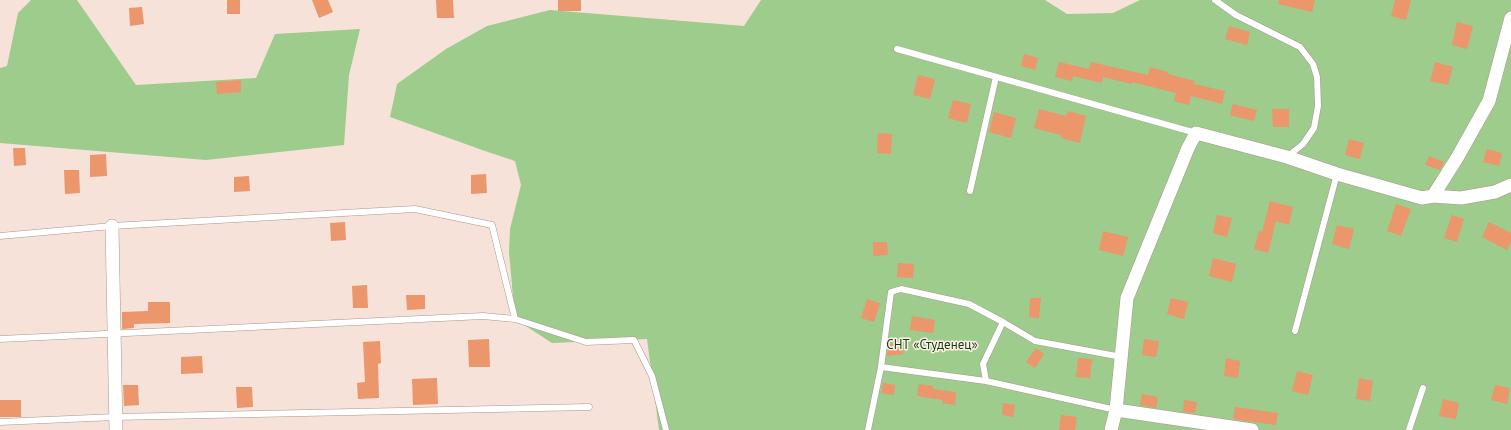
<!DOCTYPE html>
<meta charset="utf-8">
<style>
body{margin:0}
canvas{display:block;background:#f6e2d9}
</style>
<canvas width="1511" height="430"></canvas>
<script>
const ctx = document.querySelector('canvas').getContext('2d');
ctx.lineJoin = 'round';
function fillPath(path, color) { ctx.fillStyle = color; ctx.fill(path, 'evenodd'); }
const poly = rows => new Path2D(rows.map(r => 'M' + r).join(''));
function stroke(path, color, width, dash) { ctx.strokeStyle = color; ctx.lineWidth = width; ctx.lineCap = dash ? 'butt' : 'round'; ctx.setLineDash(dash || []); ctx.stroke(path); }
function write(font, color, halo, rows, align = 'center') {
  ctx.font = font + ' "PT Sans",sans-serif'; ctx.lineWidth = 3; ctx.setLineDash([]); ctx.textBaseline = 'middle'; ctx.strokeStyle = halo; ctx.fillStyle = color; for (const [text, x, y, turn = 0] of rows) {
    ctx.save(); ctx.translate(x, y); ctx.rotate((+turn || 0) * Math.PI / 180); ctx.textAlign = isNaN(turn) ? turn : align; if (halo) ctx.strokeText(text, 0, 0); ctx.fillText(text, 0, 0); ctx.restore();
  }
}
fillPath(poly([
 [31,0,77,0,136,85,256,78,275,34,360,29,349,75,344,145,206,160,0,143,0,68,7,66,18,13],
 [761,0,1045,0,1067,14,1113,13,1140,0,1511,0,1511,430,659,430,647,339,552,343,515,319,509,252,510,229,521,185,515,161,485,151,390,117,397,84,446,49,487,26,550,10,744,26]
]), '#9dcc8c');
fillPath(poly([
 [227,0,240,0,240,14,227,14],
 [312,0,328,0,333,12,319,18],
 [436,0,453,0,454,18,437,18],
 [558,0,581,0,581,11,558,11],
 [1279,0,1315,0,1312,12,1278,4],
 [1395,0,1411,0,1406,20,1391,16],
 [142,7,144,24,130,26,129,8],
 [1457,22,1473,26,1467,49,1452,45],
 [1229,26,1250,32,1247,45,1225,39],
 [1024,54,1038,58,1035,70,1021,66],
 [1059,62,1089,69,1091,62,1148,75,1150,67,1168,72,1168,74,1195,81,1194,84,1225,91,1222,104,1191,96,1189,105,1174,101,1176,93,1132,82,1132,84,1103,77,1102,83,1073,76,1072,81,1055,77],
 [1435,62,1453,67,1448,85,1430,81],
 [918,75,935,79,930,99,913,95],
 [241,80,241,92,217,94,216,82],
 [953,100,971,104,967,123,948,118],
 [1233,104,1257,110,1254,121,1230,115],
 [1039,109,1066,116,1068,111,1086,116,1080,143,1061,138,1061,135,1034,128],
 [1272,109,1289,109,1289,127,1273,127],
 [994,112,1016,118,1011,138,989,132],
 [878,133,892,134,891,154,877,153],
 [1349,139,1364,143,1360,159,1345,155],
 [13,148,25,148,26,165,14,166],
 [1487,149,1502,153,1499,166,1483,162],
 [106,154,107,176,90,177,90,155],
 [1429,156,1444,162,1440,170,1425,165],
 [64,170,79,170,80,193,65,194],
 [486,174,487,193,471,194,471,175],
 [249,176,250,191,234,192,234,177],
 [1270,201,1293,207,1289,225,1276,221,1268,253,1254,249,1259,231,1262,232],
 [1396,204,1411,209,1401,236,1387,231],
 [1217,215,1232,218,1227,237,1213,233],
 [1452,215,1464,219,1457,242,1444,238],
 [345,222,346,240,331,241,330,223],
 [1489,222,1511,233,1511,242,1507,250,1482,237],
 [1337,225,1354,229,1349,249,1332,244],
 [1103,231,1128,237,1123,256,1099,250],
 [873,242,887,242,888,255,873,256],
 [1213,258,1236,264,1232,282,1209,276],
 [898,263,914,264,913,278,897,277],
 [367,285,368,308,353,308,352,286],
 [406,295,425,295,425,309,407,310],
 [1030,298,1041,298,1039,318,1029,317],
 [1171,298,1188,302,1184,319,1167,314],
 [867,299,880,303,874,322,861,318],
 [148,302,170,302,170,323,134,324,134,328,122,329,122,312,148,311],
 [912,316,935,320,933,333,910,330],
 [489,339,490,367,469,367,468,340],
 [1144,339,1159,341,1156,357,1142,355],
 [380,341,381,363,378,364,379,398,358,399,357,383,365,382,363,342],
 [902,343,903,354,887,356,889,344],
 [1036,348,1044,354,1035,368,1026,362],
 [202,356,203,373,181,374,181,357],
 [1078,358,1092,359,1090,378,1076,377],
 [1226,358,1240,361,1238,378,1224,376],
 [1297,371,1313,375,1308,395,1292,391],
 [437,378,438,404,413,405,412,379],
 [1359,378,1373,381,1370,401,1356,399],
 [883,383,895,385,894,395,881,393],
 [919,384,934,386,933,389,956,392,955,405,942,403,943,400,917,396],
 [123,385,138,385,139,405,124,406],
 [1495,385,1510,388,1507,404,1491,400],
 [236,387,252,387,253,407,237,408],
 [1142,394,1158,397,1156,408,1140,405],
 [1443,399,1459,403,1456,419,1439,416],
 [0,400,21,400,21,417,0,417],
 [1184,400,1197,402,1195,413,1183,412],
 [1003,403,1015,405,1013,417,1002,415],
 [1235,407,1278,413,1276,425,1233,419],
 [1061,415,1077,417,1075,430,1059,430]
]), '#eb966b');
const lane = poly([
 [1215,0,1236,15,1300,47,1313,64,1317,77,1318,106,1314,128,1303,144,1287,157],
 [897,49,1196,133],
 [970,191,996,77],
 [0,236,112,226,415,209,492,225,515,319,586,342,634,340,652,376,666,430],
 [1003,322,1035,341,1122,357],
 [1295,331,1337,174],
 [0,339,483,316,515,319],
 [881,367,891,292,901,289,969,304,1003,322,983,364,986,381],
 [0,422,115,417,589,407],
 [868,430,881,367,986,381,1116,410],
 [1409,430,1423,388]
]);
const street = poly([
 [1433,196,1461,198,1495,192,1511,185],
 [112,226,116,430],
 [1116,410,1127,298,1188,148,1196,133,1287,157,1337,174,1422,198,1433,196,1457,158,1489,101,1511,18],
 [1111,430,1116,410,1252,430]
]);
stroke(lane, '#a9978e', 7);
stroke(street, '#a9978e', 14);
stroke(lane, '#fff', 6);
stroke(street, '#fff', 13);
write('13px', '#173a05', '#fdf1eb', [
 ["СНТ «Студенец»",932,345]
]);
</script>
